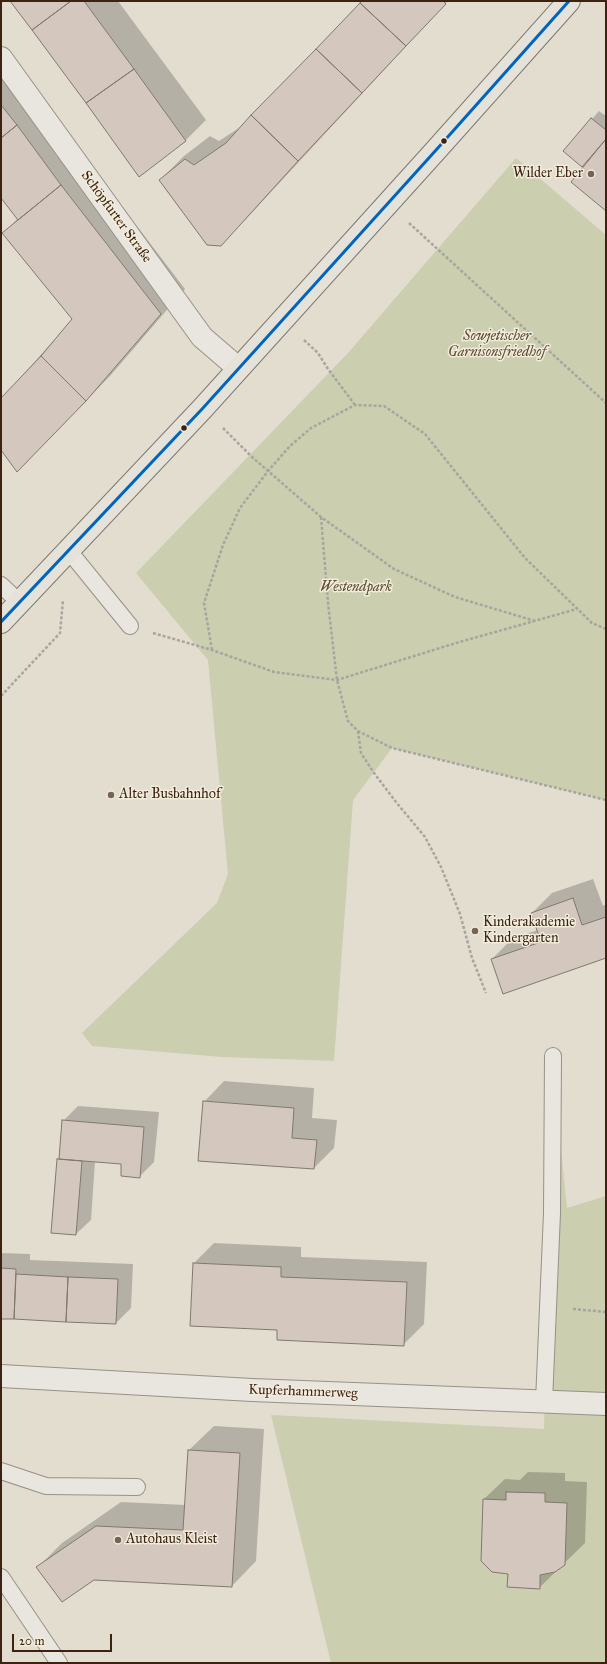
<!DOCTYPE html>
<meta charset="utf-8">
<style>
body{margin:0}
#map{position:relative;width:607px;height:1664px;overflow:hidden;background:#e2ddcf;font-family:"IM FELL Great Primer",serif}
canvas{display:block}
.frame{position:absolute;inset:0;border:2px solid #3d2212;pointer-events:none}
.scale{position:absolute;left:12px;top:1634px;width:100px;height:18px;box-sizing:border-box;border:2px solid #3d2212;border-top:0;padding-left:5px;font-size:12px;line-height:14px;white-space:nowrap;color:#3d2212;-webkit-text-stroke:3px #f1ecdb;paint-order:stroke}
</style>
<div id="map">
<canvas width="607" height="1664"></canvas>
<div class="frame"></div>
<div class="scale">20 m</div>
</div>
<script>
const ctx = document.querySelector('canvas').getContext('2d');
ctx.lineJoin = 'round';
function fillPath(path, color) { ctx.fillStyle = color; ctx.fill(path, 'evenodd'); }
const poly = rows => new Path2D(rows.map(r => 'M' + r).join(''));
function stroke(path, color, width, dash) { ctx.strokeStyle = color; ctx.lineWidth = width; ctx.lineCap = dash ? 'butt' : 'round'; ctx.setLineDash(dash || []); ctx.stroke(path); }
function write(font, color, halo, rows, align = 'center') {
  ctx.font = font + ' "IM FELL Great Primer",serif'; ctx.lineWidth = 3; ctx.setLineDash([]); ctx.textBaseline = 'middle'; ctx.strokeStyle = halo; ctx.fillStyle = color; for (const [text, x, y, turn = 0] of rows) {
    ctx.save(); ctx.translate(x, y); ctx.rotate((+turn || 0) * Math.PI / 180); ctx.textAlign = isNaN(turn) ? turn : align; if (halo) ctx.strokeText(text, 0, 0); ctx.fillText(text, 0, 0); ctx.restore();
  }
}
fillPath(poly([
 [516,158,606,235,606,800,392,748,353,800,334,1061,222,1057,92,1046,82,1033,217,903,228,874,208,660,136,573,348,353],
 [553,1070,567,1208,606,1196,606,1663,331,1663,271,1415,544,1429]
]), '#cbceaf');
fillPath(poly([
 [12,1,118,1,206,120,186,140,139,176],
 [362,1,448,1,245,220,220,245,160,180,184,156,210,136,219,141,245,124],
 [1,71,42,102,185,289,110,376,42,446,1,449,1,399,73,319,4,233,18,218,1,196],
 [599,111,606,116,606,210,589,162,588,161,582,166,564,151],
 [593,879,603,906,606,904,606,957,492,959,513,938,538,930,532,913,552,893],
 [224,1081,314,1088,312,1118,337,1120,334,1148,314,1168,204,1102],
 [78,1106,159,1112,154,1162,139,1177,122,1163,95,1161,91,1220,76,1234,52,1232,58,1159,60,1157,63,1121],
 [214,1243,301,1247,301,1257,427,1262,424,1324,403,1345,278,1329,194,1263],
 [1,1253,30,1254,30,1260,133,1264,131,1308,116,1323,1,1317],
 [214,1426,264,1429,256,1561,232,1586,38,1567,62,1543,121,1502,186,1505,189,1450],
 [528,1472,565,1473,565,1481,587,1482,585,1543,539,1588,509,1573,484,1499,505,1479,520,1480]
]), '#0003');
const building = poly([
 [10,1,71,1,32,30,10,1],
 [71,1,84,1,134,69,86,103,32,30,71,1],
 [362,1,443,1,446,4,406,46,360,3,362,1],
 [360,3,406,46,362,93,316,49,360,3],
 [316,49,362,93,298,161,251,115,316,49],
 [134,69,186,141,139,177,86,103,134,69],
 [1,105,17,125,1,138,1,105],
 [251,115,298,161,221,246,207,245,159,180,185,159,194,165,226,143,251,115],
 [591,118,606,130,606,139,582,167,563,151,591,118],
 [17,125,61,185,18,220,1,198,1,138,17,125],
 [606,139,606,211,571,182,606,139],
 [61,185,161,314,86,401,41,356,72,319,2,233,61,185],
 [41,356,86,401,17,472,1,450,1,398,41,356],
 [573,898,582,925,606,917,606,958,503,994,491,959,541,942,531,913,573,898],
 [203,1101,294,1108,292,1138,317,1140,314,1169,198,1161,203,1101],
 [62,1120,144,1127,140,1178,121,1176,121,1164,59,1159,62,1120],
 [57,1159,82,1161,76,1235,51,1233,57,1159],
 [193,1263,281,1267,281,1277,407,1282,404,1346,277,1340,277,1330,190,1326,193,1263],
 [1,1268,16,1269,14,1319,1,1319,1,1268],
 [16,1274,68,1277,66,1322,14,1319,16,1274],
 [68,1277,118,1279,116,1324,66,1322,68,1277],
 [188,1450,240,1453,232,1587,94,1580,62,1602,36,1567,96,1526,183,1530,188,1450],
 [506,1492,545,1493,545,1502,567,1503,565,1565,555,1572,540,1575,540,1589,507,1587,508,1574,492,1572,481,1561,483,1499,506,1500,506,1492]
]);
fillPath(building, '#d4c7be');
stroke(building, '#80786f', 1);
const service = poly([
 [69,551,130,626],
 [1,585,20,603],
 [544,1402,552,1213,553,1056],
 [1,1471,46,1486,137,1487],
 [1,1577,59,1663]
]);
const minor = poly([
 [1,58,202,337,238,368],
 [1,1376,252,1390,606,1404]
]);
const primary = poly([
 [1,622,203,408,437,149,569,1]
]);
stroke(service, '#989187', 18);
stroke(minor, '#989187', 24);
stroke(primary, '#80786f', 24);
stroke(poly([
 [409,223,606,403],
 [304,340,318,353,328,369,355,405],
 [223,428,252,457,321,517,394,569,455,597,535,621],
 [321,517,328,603,337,680,348,721,358,731,392,748,606,800],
 [153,633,212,650,274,672,337,680,456,643,577,609],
 [212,650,204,603,223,545,240,508,268,471,290,446,311,428,355,405,384,406,425,434,525,558,592,623,606,629],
 [1,696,60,633,63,600],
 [358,731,361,753,374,773,396,802,425,837,441,867,460,914,472,958,486,993],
 [573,1309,606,1312]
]), '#a9a49e', 2.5, [3, 2]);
stroke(service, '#e9e6df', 16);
stroke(minor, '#e9e6df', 22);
stroke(primary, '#e5e2da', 22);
stroke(poly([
 [1,622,203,408,437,149,569,1]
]), '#0065bd', 3);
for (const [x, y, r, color] of [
 [444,141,3.5,"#3d2212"],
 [591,174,4,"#776354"],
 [184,428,3.5,"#3d2212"],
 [111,795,4,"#776354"],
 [475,931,4,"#776354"],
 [118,1540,4,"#776354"]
]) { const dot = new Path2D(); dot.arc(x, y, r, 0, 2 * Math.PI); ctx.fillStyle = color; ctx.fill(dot); stroke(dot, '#f1ecdb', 1.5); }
write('14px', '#3d2212', '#f1ecdb', [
 ["Wilder Eber",583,174,"right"],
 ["Alter Busbahnhof",119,795],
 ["Kinderakademie",483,923],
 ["Kindergarten",483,939],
 ["Autohaus Kleist",126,1540]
], 'left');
write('14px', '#3d2212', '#f1ecdb', [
 ["Schöpfurter Straße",116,217,54],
 ["Kupferhammerweg",303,1392,2]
]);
write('italic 14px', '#5c4a32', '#f1ecdb', [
 ["Sowjetischer",497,337],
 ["Garnisonsfriedhof",497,353],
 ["Westendpark",356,588]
]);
</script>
